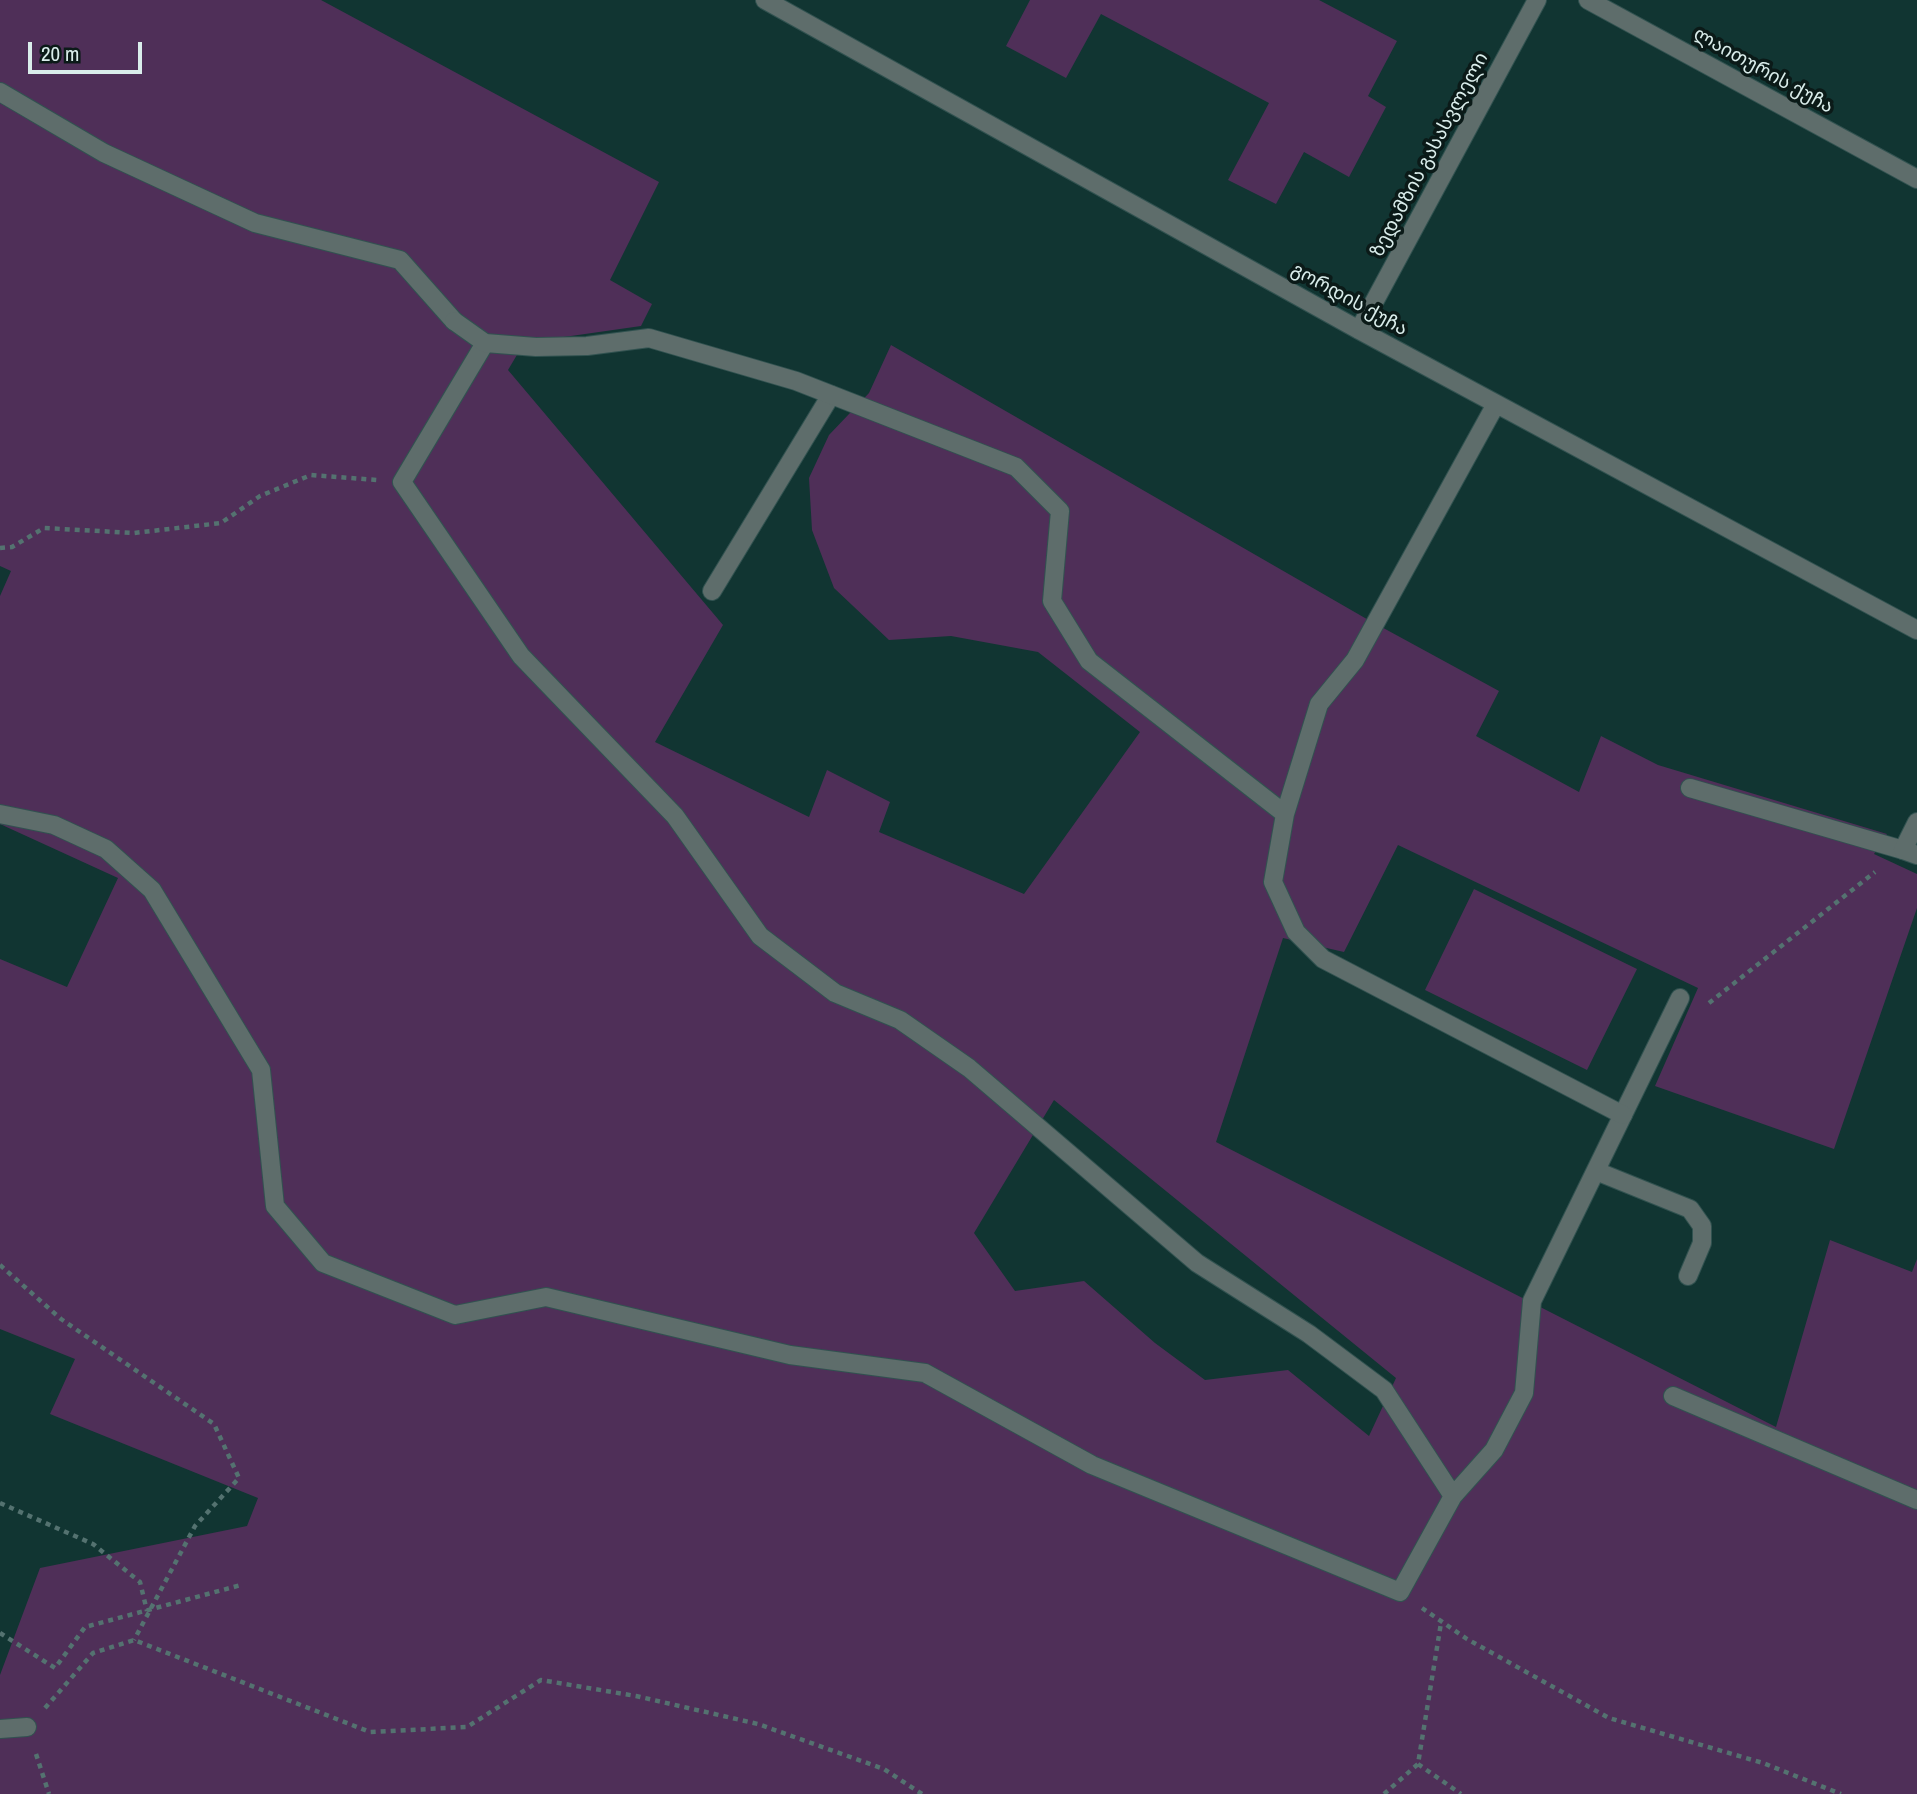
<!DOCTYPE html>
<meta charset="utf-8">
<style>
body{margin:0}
#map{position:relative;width:1917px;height:1794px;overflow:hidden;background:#113532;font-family:"Archivo Narrow",sans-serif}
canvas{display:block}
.scale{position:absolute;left:28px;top:42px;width:114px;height:32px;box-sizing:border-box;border:4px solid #daedeb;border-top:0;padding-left:9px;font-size:21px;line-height:24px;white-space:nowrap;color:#daedeb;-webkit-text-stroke:5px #0b1a18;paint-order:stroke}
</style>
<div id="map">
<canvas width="1917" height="1794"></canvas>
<div class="scale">20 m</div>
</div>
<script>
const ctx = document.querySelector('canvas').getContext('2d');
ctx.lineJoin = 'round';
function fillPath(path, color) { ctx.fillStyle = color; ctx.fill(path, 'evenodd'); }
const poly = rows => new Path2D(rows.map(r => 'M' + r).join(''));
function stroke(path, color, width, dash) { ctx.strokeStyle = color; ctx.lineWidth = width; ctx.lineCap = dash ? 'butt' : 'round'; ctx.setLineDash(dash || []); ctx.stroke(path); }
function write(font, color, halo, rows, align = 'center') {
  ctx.font = font + ' "Archivo Narrow","Noto Sans Georgian",sans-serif'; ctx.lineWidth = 7; ctx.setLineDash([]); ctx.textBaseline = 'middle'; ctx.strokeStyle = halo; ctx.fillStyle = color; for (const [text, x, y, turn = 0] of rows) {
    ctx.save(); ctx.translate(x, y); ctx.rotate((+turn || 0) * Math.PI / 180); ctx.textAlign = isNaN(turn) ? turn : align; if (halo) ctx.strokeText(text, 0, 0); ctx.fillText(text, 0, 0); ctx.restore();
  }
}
fillPath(poly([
 [0,0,321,0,659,182,610,280,652,304,641,326,550,339,527,338,508,370,723,625,655,742,809,817,827,770,890,802,879,832,1024,894,1140,732,1038,652,951,636,889,640,834,588,812,530,809,478,829,435,869,393,891,345,1365,618,1499,691,1476,736,1579,792,1601,736,1658,765,1887,834,1874,854,1917,874,1917,908,1834,1149,1655,1086,1698,988,1398,845,1344,952,1283,938,1216,1142,1776,1427,1830,1240,1912,1272,1917,1259,1917,1794,0,1794,0,1675,40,1568,247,1526,258,1498,50,1414,75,1359,0,1329,0,959,67,987,118,878,0,824,0,596,11,571,0,566],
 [1054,1100,1396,1378,1369,1436,1288,1370,1205,1380,1155,1343,1084,1281,1015,1291,974,1233],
 [1030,0,1319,0,1397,41,1368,96,1386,107,1349,177,1304,152,1276,204,1228,180,1269,103,1101,14,1066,78,1006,46],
 [1474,889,1637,969,1587,1070,1425,990]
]), '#4f2f58');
const service = poly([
 [0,92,104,153,255,223,400,260,454,321],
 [485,343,402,482,521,656,675,816,760,936,835,993,900,1020,969,1068,1197,1263,1309,1334,1384,1390,1453,1496],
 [712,591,831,395],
 [1690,788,1903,850],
 [0,814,54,825,106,849,152,890,261,1070,275,1206,323,1263,455,1315,546,1297,790,1355,925,1373,1092,1465,1400,1592,1453,1496,1494,1450,1524,1393,1532,1301,1680,998],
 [1596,1171,1690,1209,1702,1226,1702,1243,1688,1276],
 [1673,1396,1917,1500]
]);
const minor = poly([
 [765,0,1359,330,1917,630],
 [1588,0,1917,179],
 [454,321,485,343,536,347,587,346,649,338,796,381,1016,467,1060,511,1052,601,1089,661,1285,814],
 [1359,330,1537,0],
 [1496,404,1355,660,1319,704,1285,814,1273,882,1296,932,1323,959,1623,1115],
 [1917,822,1903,850,1917,855],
 [0,1729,27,1727]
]);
stroke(service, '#315250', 20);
stroke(minor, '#315250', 20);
stroke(poly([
 [0,548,12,547,44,528,134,533,221,523,260,496,311,475,377,480],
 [1709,1003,1875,872],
 [0,1265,61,1319,214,1424,239,1478,195,1526,134,1640],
 [0,1503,93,1544,140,1582,147,1611],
 [1422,1608,1467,1639,1609,1718,1763,1763,1841,1794],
 [0,1633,55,1668,85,1627,241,1585],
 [45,1708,93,1653,134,1640,370,1732,467,1727,541,1680,636,1696,758,1724,884,1769,922,1794],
 [36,1754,49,1794],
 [1418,1764,1461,1794],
 [1384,1794,1418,1764,1441,1623]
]), '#547270', 4.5, [5, 5]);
stroke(service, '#5e6d6b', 18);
stroke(minor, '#5e6d6b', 18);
write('19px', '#daedeb', '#0b1a18', [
 ["ლაითურის ქუჩა",1763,71,29],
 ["ზედამზის გასასვლელი",1430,155,-62],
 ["გორდის ქუჩა",1349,300,29]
]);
</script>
